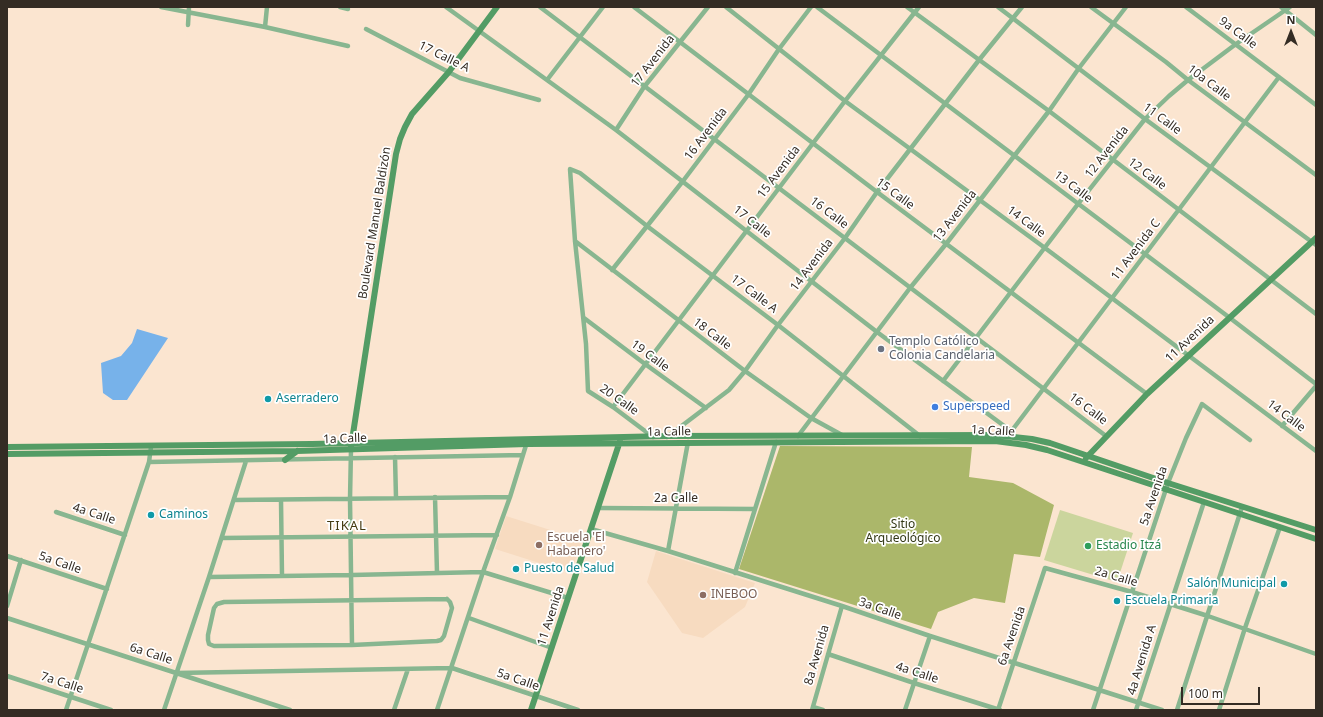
<!DOCTYPE html>
<meta charset="utf-8">
<style>
body{margin:0}
#map{position:relative;width:1323px;height:717px;overflow:hidden;background:#fbe5d0;font-family:"Noto Sans",sans-serif}
canvas{display:block}
.frame{position:absolute;inset:0;border:8px solid #342c24;pointer-events:none}
.north{position:absolute;left:1271px;top:12px;width:40px;height:40px;-webkit-text-stroke:3px #fff;paint-order:stroke;rotate:0deg;font-size:11px;font-weight:700;line-height:16px;text-align:center;color:#342c24}
.north::after{content:'';display:block;margin:auto;width:14px;height:18px;background:#342c24;clip-path:polygon(50% 0,100% 100%,50% 72%,0 100%)}
.scale{position:absolute;left:1181px;top:687px;width:79px;height:18px;box-sizing:border-box;border:2px solid #342c24;border-top:0;padding-left:5px;font-size:12px;line-height:14px;white-space:nowrap;color:#342c24;-webkit-text-stroke:3px #fff;paint-order:stroke}
</style>
<div id="map">
<canvas width="1323" height="717"></canvas>
<div class="frame"></div>
<div class="north">N</div>
<div class="scale">100 m</div>
</div>
<script>
const ctx = document.querySelector('canvas').getContext('2d');
ctx.lineJoin = 'round';
function fillPath(path, color) { ctx.fillStyle = color; ctx.fill(path, 'evenodd'); }
const poly = rows => new Path2D(rows.map(r => 'M' + r).join(''));
function stroke(path, color, width, dash) { ctx.strokeStyle = color; ctx.lineWidth = width; ctx.lineCap = dash ? 'butt' : 'round'; ctx.setLineDash(dash || []); ctx.stroke(path); }
function write(font, color, halo, rows, align = 'center') {
  ctx.font = font + ' "Noto Sans",sans-serif'; ctx.lineWidth = 3.5; ctx.setLineDash([]); ctx.textBaseline = 'middle'; ctx.strokeStyle = halo; ctx.fillStyle = color; for (const [text, x, y, turn = 0] of rows) {
    ctx.save(); ctx.translate(x, y); ctx.rotate((+turn || 0) * Math.PI / 180); ctx.textAlign = isNaN(turn) ? turn : align; if (halo) ctx.strokeText(text, 0, 0); ctx.fillText(text, 0, 0); ctx.restore();
  }
}
fillPath(poly([
 [506,516,582,540,571,573,495,549],
 [656,551,755,583,745,607,703,638,682,633,647,582]
]), '#f7dbc0');
fillPath(poly([
 [1060,510,1133,533,1117,582,1044,560]
]), '#cbd59d');
fillPath(poly([
 [780,446,972,447,969,477,1013,483,1054,505,1040,557,1014,554,1005,603,974,598,938,612,931,629,739,569]
]), '#abb76a');
fillPath(poly([
 [137,329,168,338,127,400,113,400,103,393,101,363,121,356,132,343]
]), '#77b2ea');
stroke(poly([
 [161,7,265,27,348,46],
 [340,7,348,9],
 [446,7,616,130,877,332,1011,431],
 [540,7,1106,436],
 [634,7,877,192,1147,394],
 [726,7,845,101,1045,248,1316,451],
 [817,7,1230,318,1316,384],
 [907,7,1049,111,1316,314],
 [998,7,1145,119,1316,245],
 [1091,7,1166,62,1188,80,1316,175],
 [1186,7,1316,105],
 [1281,7,1316,35],
 [188,25,189,7],
 [265,27,267,7],
 [366,29,460,78,539,100],
 [547,80,603,7],
 [616,130,644,87,708,7],
 [575,241,745,371,811,418,842,435],
 [612,270,683,181,748,95,779,49,811,7],
 [584,318,645,364,706,408],
 [943,381,1078,204,1145,119,1169,96,1188,80,1236,44,1290,7],
 [613,407,845,101,919,7],
 [1282,426,1316,386],
 [1010,433,1279,77],
 [798,436,910,288,946,244,1049,111,1079,68,1126,7],
 [653,437,613,407,588,391,586,344,575,241,570,169,580,173,647,226,778,325,920,436],
 [667,437,729,390,745,371,778,325,845,238,877,192,979,60,1022,7],
 [351,449,350,499,352,645],
 [395,457,396,498],
 [149,462,523,455],
 [435,497,437,573],
 [234,500,510,497],
 [281,500,282,576],
 [598,508,755,509],
 [56,512,125,535],
 [591,529,668,551,842,606,930,636,1162,710],
 [222,538,497,535],
 [668,551,688,442],
 [7,556,107,589],
 [735,573,776,442],
 [209,577,352,575,483,572,568,598],
 [447,599,450,602,452,608,444,636,441,640,437,641,352,645,214,646,209,644,208,640,208,635,214,608,217,604,224,602,447,599],
 [7,606,21,560],
 [7,618,290,710],
 [469,618,552,648],
 [828,654,914,683,1000,710],
 [176,673,452,668,578,710],
 [7,676,111,710],
 [813,707,823,710],
 [66,710,149,462,151,447],
 [164,710,209,577,246,461],
 [394,710,408,669],
 [437,710,483,572,510,497,527,442],
 [812,710,842,606],
 [905,710,930,636],
 [998,710,1045,568,1132,592,1208,616,1316,654],
 [1093,710,1168,483,1186,438,1202,404,1250,440],
 [1136,710,1204,502],
 [1177,710,1242,507],
 [1219,710,1245,628,1280,527]
]), '#88b690', 4.5);
stroke(poly([
 [7,447,312,444,668,436,995,435,1032,439,1050,443,1168,483,1316,530],
 [351,447,396,154,400,139,405,127,412,114,448,73,497,7],
 [7,454,297,451,527,444,995,441,1026,445,1047,450,1316,539],
 [1086,458,1147,394,1316,238],
 [285,460,297,451],
 [531,710,620,441]
]), '#539c65', 6);
for (const [x, y, r, color] of [
 [881,349,4,"#6b7280"],
 [268,399,4,"#0f9aa8"],
 [935,407,4,"#3f7fe0"],
 [151,515,4,"#0f9aa8"],
 [539,545,4,"#8d6e63"],
 [1088,546,4,"#2e9e5b"],
 [516,569,4,"#0f9aa8"],
 [1284,584,4,"#0f9aa8"],
 [703,595,4,"#8d6e63"],
 [1117,601,4,"#0f9aa8"]
]) { const dot = new Path2D(); dot.arc(x, y, r, 0, 2 * Math.PI); ctx.fillStyle = color; ctx.fill(dot); stroke(dot, '#fff', 1.5); }
write('12px', '#342c24', '#fff', [
 ["9a Calle",1238,33,37],
 ["17 Calle A",444,57,26],
 ["17 Avenida",653,61,-52],
 ["10a Calle",1209,83,37],
 ["11 Calle",1162,119,36],
 ["16 Avenida",706,134,-53],
 ["12 Avenida",1107,152,-52],
 ["15 Avenida",779,172,-53],
 ["12 Calle",1147,174,37],
 ["13 Calle",1073,187,37],
 ["15 Calle",895,194,36],
 ["16 Calle",829,213,37],
 ["13 Avenida",955,216,-52],
 ["17 Calle",752,222,38],
 ["14 Calle",1026,222,36],
 ["Boulevard Manuel Baldizón",375,223,-81],
 ["11 Avenida C",1136,250,-53],
 ["14 Avenida",812,265,-53],
 ["17 Calle A",754,294,37],
 ["18 Calle",712,334,37],
 ["11 Avenida",1190,339,-43],
 ["19 Calle",650,356,36],
 ["20 Calle",619,400,35],
 ["16 Calle",1088,409,37],
 ["14 Calle",1286,416,37],
 ["1a Calle",993,431,3],
 ["1a Calle",669,432,-1],
 ["1a Calle",345,439,-2],
 ["5a Avenida",1154,496,-71],
 ["2a Calle",676,499],
 ["4a Calle",94,514,18],
 ["5a Calle",60,563,19],
 ["2a Calle",1116,577,16],
 ["3a Calle",880,609,19],
 ["11 Avenida",551,616,-72],
 ["6a Avenida",1012,636,-71],
 ["6a Calle",151,654,18],
 ["8a Avenida",817,655,-74],
 ["4a Avenida A",1142,660,-73],
 ["4a Calle",917,673,18],
 ["5a Calle",518,680,19],
 ["7a Calle",62,683,18]
]);
write('12px', '#5b616d', '#fff', [
 ["Templo Católico",889,342],
 ["Colonia Candelaria",889,356]
], 'left');
write('12px', '#0d838f', '#fff', [
 ["Aserradero",276,399],
 ["Caminos",159,515],
 ["Puesto de Salud",524,569],
 ["Salón Municipal",1276,584,"right"],
 ["Escuela Primaria",1125,601]
], 'left');
write('12px', '#366cbe', '#fff', [
 ["Superspeed",943,407]
], 'left');
write('12px', '#333816', '#fff', [
 ["Sitio",903,525],
 ["Arqueológico",903,539]
]);
write('12px', '#785e54', '#fff', [
 ["Escuela 'El",547,538],
 ["Habanero'",547,552],
 ["INEBOO",711,595]
], 'left');
write('12px', '#27864d', '#fff', [
 ["Estadio Itzá",1096,546]
], 'left');
ctx.letterSpacing = '1px';
write('13px', '#453a11', '#fff', [
 ["TIKAL",347,526]
]);
ctx.letterSpacing = '0px';
</script>
